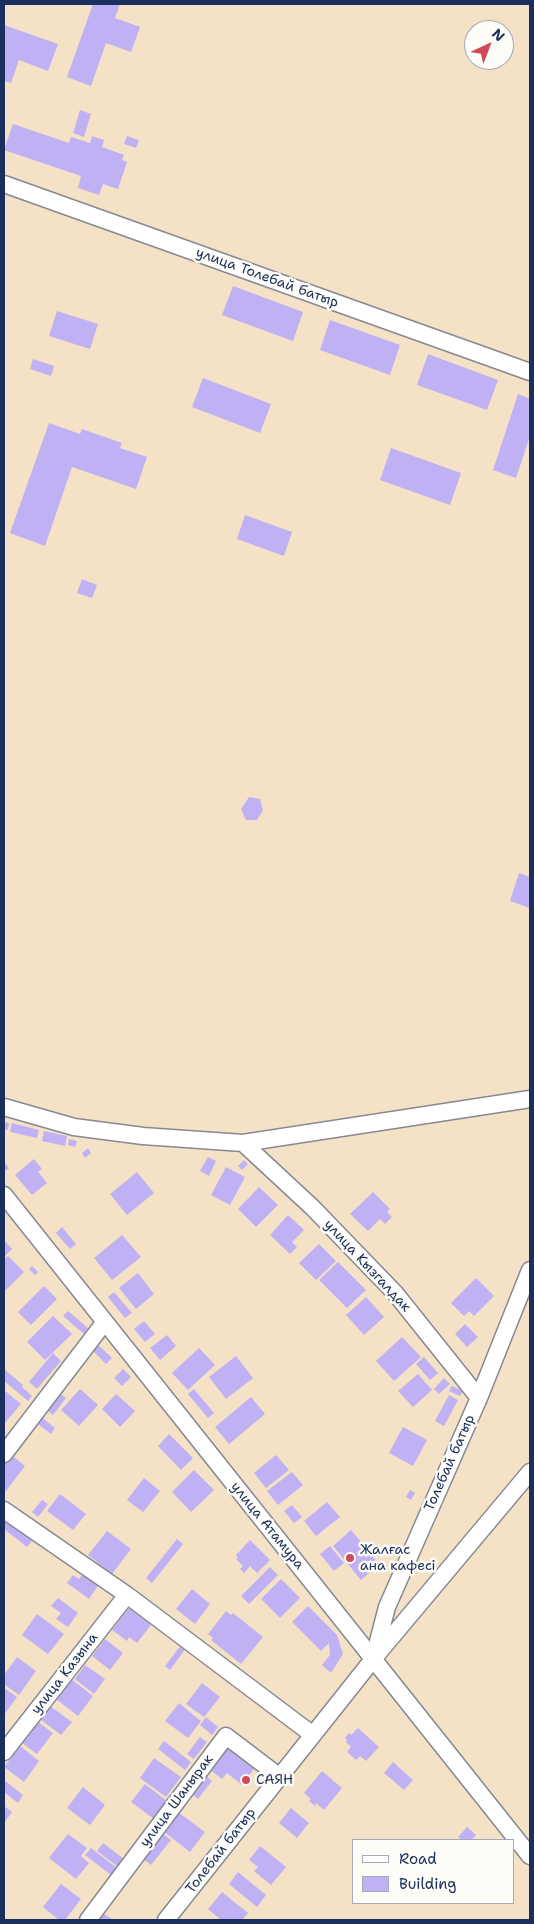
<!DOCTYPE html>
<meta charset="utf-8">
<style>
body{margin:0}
#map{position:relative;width:534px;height:1924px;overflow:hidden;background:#f3e2c5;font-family:"Shantell Sans",sans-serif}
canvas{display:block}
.frame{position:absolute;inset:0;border:5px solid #1b2f5e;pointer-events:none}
.legend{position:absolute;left:352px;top:1839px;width:162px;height:65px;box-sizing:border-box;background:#fdfcf7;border:1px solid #a3aaba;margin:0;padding:6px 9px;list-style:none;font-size:15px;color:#1b2f5e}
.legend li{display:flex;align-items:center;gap:10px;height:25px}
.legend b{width:25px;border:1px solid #a3aaba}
.north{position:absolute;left:464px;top:20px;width:50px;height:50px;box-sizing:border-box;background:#fdfcf7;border:1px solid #a3aaba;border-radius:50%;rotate:43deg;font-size:14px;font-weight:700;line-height:20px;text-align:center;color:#1b2f5e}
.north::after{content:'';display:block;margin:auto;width:18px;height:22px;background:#d1495b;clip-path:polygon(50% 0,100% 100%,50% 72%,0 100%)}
</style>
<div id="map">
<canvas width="534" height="1924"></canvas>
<div class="frame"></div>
<ul class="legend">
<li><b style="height:6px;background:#fff"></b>Road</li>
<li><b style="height:14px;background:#c0b1f5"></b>Building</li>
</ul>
<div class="north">N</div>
</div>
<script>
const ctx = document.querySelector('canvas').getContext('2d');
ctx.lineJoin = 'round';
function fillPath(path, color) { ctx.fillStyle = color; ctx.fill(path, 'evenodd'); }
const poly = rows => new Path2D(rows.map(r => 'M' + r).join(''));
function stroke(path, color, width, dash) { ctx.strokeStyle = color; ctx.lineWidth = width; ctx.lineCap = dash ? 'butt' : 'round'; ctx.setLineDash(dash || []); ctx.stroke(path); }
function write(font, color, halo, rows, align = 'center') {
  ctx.font = font + ' "Shantell Sans",sans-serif'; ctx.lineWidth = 5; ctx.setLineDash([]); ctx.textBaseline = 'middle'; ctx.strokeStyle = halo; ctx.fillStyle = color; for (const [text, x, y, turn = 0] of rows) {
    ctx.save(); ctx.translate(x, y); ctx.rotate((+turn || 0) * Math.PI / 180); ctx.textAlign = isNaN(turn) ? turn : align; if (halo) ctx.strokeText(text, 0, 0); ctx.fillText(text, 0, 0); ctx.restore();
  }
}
fillPath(poly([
 [93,4,120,4,115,18,140,27,131,52,106,43,91,86,67,77],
 [4,25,58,44,48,71,19,60,11,83,4,81],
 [80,110,91,114,84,137,73,133],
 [13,124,69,143,71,137,90,143,92,136,104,140,102,147,124,155,122,160,127,162,118,189,103,184,99,195,78,188,81,176,4,150],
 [127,136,139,140,136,148,124,144],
 [233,286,303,312,293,341,222,315],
 [57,311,98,324,90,349,49,336],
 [330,320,400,345,390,375,320,350],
 [428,354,498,380,487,410,417,385],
 [33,359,54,366,51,376,30,369],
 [203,378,271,404,260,433,192,407],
 [518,394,530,399,530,436,516,478,493,470],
 [49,423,80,434,82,429,122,443,120,448,147,457,136,489,72,467,45,546,10,533],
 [391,448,461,473,450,505,380,480],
 [245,515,292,532,284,556,237,539],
 [82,579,97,585,92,598,77,593],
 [249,797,260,799,263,810,257,820,246,820,241,809],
 [519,873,530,877,530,908,510,901],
 [4,1122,9,1123,8,1130,4,1129],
 [12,1123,39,1130,37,1138,10,1132],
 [44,1131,67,1136,65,1146,42,1141],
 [69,1139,77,1141,75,1147,68,1145],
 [88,1148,91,1153,85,1158,82,1153],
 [208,1157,216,1161,209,1176,200,1171],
 [34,1159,42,1169,38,1172,47,1183,32,1195,15,1175],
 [244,1160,248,1164,242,1170,238,1166],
 [4,1162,9,1168,4,1172],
 [226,1167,245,1177,230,1205,211,1195],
 [137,1172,154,1193,127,1215,110,1194],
 [259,1187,278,1205,256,1227,238,1209],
 [373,1192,390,1209,387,1212,392,1217,385,1224,380,1219,368,1231,350,1214],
 [288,1215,304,1230,292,1242,297,1247,290,1254,270,1235],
 [62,1227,76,1244,70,1249,56,1233],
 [122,1235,141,1257,112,1280,94,1258],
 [4,1240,12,1249,4,1257],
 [319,1244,336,1261,316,1280,299,1263],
 [8,1256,24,1272,4,1292,4,1259],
 [338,1262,366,1290,347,1308,319,1280],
 [32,1266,38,1272,35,1275,29,1269],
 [138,1273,154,1294,136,1309,119,1288],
 [476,1278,494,1296,474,1316,469,1311,464,1316,451,1303],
 [44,1286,57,1299,31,1325,18,1312],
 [114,1292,132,1313,125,1318,108,1297],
 [366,1297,384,1317,364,1335,346,1315],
 [68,1311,88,1328,84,1334,63,1316],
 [53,1316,72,1334,45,1360,27,1342],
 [144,1321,155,1334,145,1342,134,1329],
 [465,1324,478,1337,467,1347,455,1334],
 [167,1335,176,1346,160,1360,150,1348],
 [402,1337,421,1357,394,1381,376,1361],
 [96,1343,112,1358,106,1364,91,1349],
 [199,1348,215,1365,188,1390,172,1373],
 [53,1353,61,1361,37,1389,29,1382],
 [236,1356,253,1378,226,1399,209,1377],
 [424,1357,438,1373,430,1380,416,1364],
 [4,1369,23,1385,22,1387,32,1396,28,1401,4,1381],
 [123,1369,131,1377,122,1386,114,1378],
 [418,1374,432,1390,413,1407,398,1391],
 [444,1378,450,1384,439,1394,434,1389],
 [452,1386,463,1391,460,1396,449,1391],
 [80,1389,98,1405,79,1426,61,1410],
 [194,1389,214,1413,208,1418,188,1394],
 [4,1390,21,1404,4,1424],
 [58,1392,66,1398,53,1415,46,1409],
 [116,1394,135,1411,120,1427,102,1409],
 [449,1395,458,1400,444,1426,435,1421],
 [251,1397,265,1414,229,1444,215,1427],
 [40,1416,55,1428,51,1434,34,1421],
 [403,1427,427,1440,413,1466,389,1453],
 [169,1434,193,1458,181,1470,158,1446],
 [9,1453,25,1466,6,1491,4,1490,4,1459],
 [276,1455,289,1470,266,1488,254,1473],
 [194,1470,214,1490,191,1512,172,1492],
 [292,1472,303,1485,278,1505,267,1491],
 [144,1478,160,1491,143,1512,127,1500],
 [410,1490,415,1493,411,1500,406,1497],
 [60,1494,86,1514,73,1530,47,1511],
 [42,1500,48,1504,38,1517,32,1512],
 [327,1502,340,1517,316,1536,304,1521],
 [292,1505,302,1517,294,1523,284,1511],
 [4,1518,34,1538,27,1547,4,1529],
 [351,1530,379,1564,361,1580,333,1546],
 [107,1531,131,1549,112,1574,88,1555],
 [177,1539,183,1544,152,1583,146,1578],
 [250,1540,270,1560,257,1573,250,1566,244,1573,240,1569,243,1566,236,1559,238,1558,236,1555],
 [330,1546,344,1563,334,1571,320,1554],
 [270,1567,278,1575,249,1604,241,1596],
 [84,1573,99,1584,89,1599,67,1583,73,1575,79,1579],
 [281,1579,300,1598,280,1618,261,1599],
 [192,1589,210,1604,195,1624,176,1609],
 [58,1598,78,1613,68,1627,56,1619,61,1613,51,1606],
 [308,1606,337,1635,343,1654,331,1673,322,1665,330,1655,329,1643,321,1651,292,1622],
 [129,1608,151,1625,137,1643,129,1637,127,1641,112,1630],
 [226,1611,231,1615,233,1613,263,1637,241,1664,211,1640,213,1638,208,1634],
 [37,1614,64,1634,48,1654,22,1635],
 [105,1639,123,1653,110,1670,92,1656],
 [182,1644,186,1648,170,1670,165,1666],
 [17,1657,36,1671,19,1695,4,1684,4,1675],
 [85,1665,105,1679,94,1694,75,1679],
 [71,1679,93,1696,78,1716,56,1699],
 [202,1683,220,1697,204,1717,186,1704],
 [4,1688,17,1697,4,1715],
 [179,1703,201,1721,188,1738,165,1721],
 [50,1706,72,1722,61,1735,40,1719],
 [206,1717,218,1727,212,1735,200,1725],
 [38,1722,53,1733,37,1754,22,1743],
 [358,1728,379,1747,366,1761,360,1756,356,1760,347,1752,351,1747,346,1742,347,1740,345,1738,349,1733,351,1735],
 [200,1737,207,1742,194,1759,187,1754],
 [164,1741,191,1762,185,1770,158,1749],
 [229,1745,256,1766,242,1785,227,1773,222,1779,210,1770],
 [20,1746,39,1761,24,1782,4,1767],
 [154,1758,181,1777,166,1797,140,1778],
 [393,1762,413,1780,404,1790,384,1773],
 [322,1771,342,1788,324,1810,316,1803,315,1806,309,1801,311,1799,304,1793],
 [206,1776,212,1781,198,1799,192,1794],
 [4,1780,23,1795,18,1803,4,1792],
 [145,1784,168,1802,154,1819,131,1802],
 [83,1787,105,1805,90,1825,67,1808],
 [4,1806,12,1812,4,1823],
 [291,1808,309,1823,297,1838,279,1823],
 [178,1812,205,1832,190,1852,163,1831],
 [467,1827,476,1835,471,1840,462,1840,458,1837],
 [162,1833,171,1840,151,1865,142,1858],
 [68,1834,87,1848,81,1856,89,1863,76,1879,49,1858],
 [103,1843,124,1859,118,1867,97,1851],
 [260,1846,286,1867,271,1885,254,1871,258,1867,249,1860],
 [91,1848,117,1868,111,1875,85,1855],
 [238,1872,266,1895,257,1907,229,1884],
 [61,1884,81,1899,65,1920,59,1920,43,1907],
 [222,1892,248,1913,242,1920,221,1920,208,1909],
 [103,1913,113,1920,97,1920]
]), '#c0b1f5');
const minor = poly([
 [4,184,530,372],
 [4,1107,74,1127,143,1136,243,1143,530,1099],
 [243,1143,313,1208,395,1293,479,1398],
 [4,1195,530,1856],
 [4,1454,104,1323],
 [4,1510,127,1595,313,1735],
 [375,1653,387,1607,479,1398,530,1270],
 [4,1752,127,1595],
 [88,1920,226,1736,280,1777],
 [166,1920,374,1658,530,1472]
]);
stroke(minor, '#878892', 19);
stroke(minor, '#fff', 16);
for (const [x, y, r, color] of [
 [350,1558,5,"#d1495b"],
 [246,1780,5,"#d1495b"]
]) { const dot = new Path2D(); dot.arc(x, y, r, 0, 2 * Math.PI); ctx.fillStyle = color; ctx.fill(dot); stroke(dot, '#fdfcf7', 2); }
write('14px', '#1b2f5e', '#fdfcf7', [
 ["улица Толебай батыр",267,278,20],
 ["улица Кызгалдак",367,1266,47],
 ["Толебай батыр",450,1463,-66],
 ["улица Атамура",267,1526,51],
 ["улица Казына",65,1674,-52],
 ["улица Шанырак",177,1801,-53],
 ["Толебай батыр",221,1851,-52]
]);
write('14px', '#1b2f5e', '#fdfcf7', [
 ["Жалғас",360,1550],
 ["ана кафесі",360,1566],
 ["САЯН",256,1780]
], 'left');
</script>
